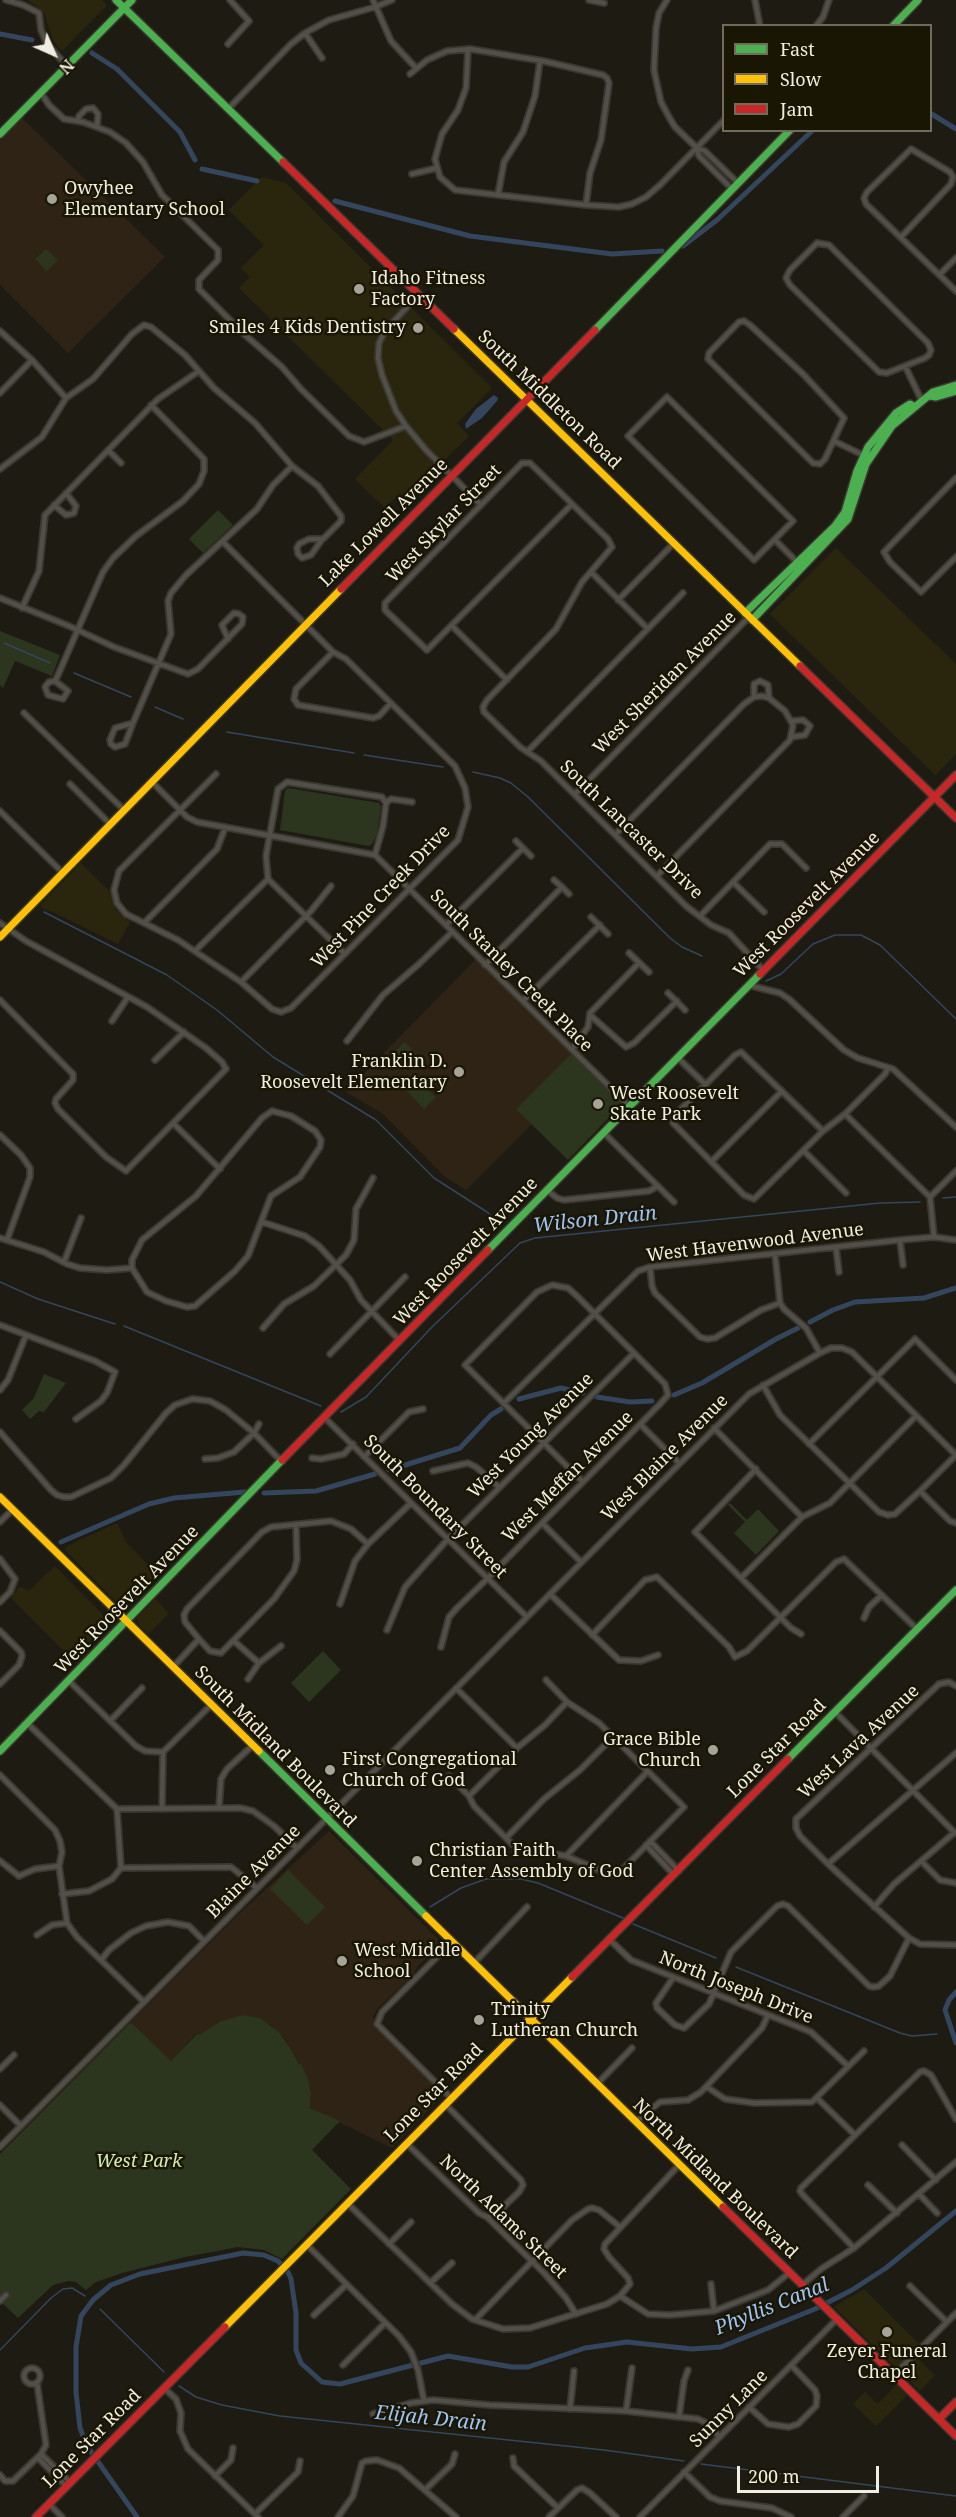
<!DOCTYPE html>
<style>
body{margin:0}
#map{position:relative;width:956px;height:2517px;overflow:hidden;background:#1e1c12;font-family:"Noto Serif",serif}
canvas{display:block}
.legend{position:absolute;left:722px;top:24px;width:210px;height:108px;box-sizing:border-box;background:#1a1604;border:2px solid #706c5d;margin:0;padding:8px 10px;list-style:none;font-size:18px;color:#f0eee2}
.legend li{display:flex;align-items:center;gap:12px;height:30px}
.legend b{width:30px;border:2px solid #706c5d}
.north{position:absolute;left:24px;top:24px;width:60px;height:60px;-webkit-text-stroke:4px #1a1604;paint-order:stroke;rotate:135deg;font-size:16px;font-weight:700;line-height:24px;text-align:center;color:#f0eee2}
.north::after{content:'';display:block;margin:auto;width:21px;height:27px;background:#f0eee2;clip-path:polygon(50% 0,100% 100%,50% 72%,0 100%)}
.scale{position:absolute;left:737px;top:2466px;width:142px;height:27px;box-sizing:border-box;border:3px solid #f0eee2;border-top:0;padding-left:8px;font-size:18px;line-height:21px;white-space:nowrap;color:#f0eee2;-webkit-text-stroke:4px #1a1604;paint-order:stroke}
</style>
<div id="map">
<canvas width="956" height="2517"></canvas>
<ul class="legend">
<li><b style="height:8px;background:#4caf50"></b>Fast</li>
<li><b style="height:8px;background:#ffc107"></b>Slow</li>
<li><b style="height:8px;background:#c62828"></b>Jam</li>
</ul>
<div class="north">N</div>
<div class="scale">200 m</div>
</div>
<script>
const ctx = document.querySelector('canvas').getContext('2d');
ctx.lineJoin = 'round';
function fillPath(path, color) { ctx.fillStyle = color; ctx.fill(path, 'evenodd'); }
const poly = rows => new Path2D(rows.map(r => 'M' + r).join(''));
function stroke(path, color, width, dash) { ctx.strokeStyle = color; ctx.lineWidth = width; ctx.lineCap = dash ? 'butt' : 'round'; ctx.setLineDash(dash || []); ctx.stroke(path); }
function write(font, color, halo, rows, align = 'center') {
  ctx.font = font + ' "Noto Serif",serif'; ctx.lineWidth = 5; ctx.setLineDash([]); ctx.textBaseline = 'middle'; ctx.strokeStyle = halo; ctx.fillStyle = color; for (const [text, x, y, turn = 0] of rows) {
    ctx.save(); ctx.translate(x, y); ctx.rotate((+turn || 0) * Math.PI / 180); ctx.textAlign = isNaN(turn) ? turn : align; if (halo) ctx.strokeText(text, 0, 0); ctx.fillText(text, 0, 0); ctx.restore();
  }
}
fillPath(poly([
 [28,0,102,0,107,5,62,51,53,40,44,12],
 [262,177,286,183,492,388,457,423,469,436,401,503,395,498,385,508,355,479,393,440,239,288,250,277,241,268,264,245,229,210],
 [836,548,956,664,956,754,935,775,770,614],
 [81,863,109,891,116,910,130,922,118,944,53,912,41,908,41,904],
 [117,1523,126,1542,159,1576,126,1608,121,1607,65,1550,67,1546],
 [55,1566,108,1620,108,1624,72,1659,11,1598,19,1587,30,1590],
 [155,1599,169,1613,148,1634,139,1625,137,1618],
 [864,2289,919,2344,911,2352,935,2375,920,2391,834,2307],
 [896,2385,907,2395,876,2426,853,2404,865,2392,878,2404]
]), '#2a260e');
fillPath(poly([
 [22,118,165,257,68,353,0,285,0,140],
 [476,959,572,1053,517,1108,532,1124,466,1190,444,1176,383,1114,346,1092],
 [329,1831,440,1941,439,1945,417,1967,414,1974,377,2009,373,2017,377,2029,441,2093,442,2096,392,2148,310,2108,311,2093,308,2078,285,2039,270,2024,242,2015,221,2021,199,2035,197,2033,171,2061,131,2022,240,1913]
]), '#2e2315');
fillPath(poly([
 [46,249,58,260,47,271,35,259],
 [218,510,233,525,203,553,189,539],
 [0,631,60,655,52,676,15,661,3,688,0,685],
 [288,788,379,803,381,807,377,834,372,844,369,846,280,830,285,791],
 [405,1042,417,1055,403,1069,390,1056],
 [572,1053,620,1100,621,1105,568,1160,516,1109],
 [412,1074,436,1097,424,1109,401,1085],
 [44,1374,66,1383,44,1412,39,1411,30,1419,22,1410,34,1398],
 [730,1503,747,1520,758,1509,779,1531,756,1555,734,1533,745,1522,728,1505],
 [323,1651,341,1670,309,1702,291,1683],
 [288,1870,325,1907,307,1925,270,1889],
 [242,2015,260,2018,278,2031,289,2046,299,2064,301,2064,308,2078,311,2093,310,2108,340,2121,312,2150,351,2189,282,2259,264,2250,238,2247,185,2257,122,2273,96,2282,86,2290,76,2282,68,2281,53,2285,18,2318,0,2301,0,2154,131,2022,171,2061,198,2033,199,2035,221,2021]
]), '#2c351e');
fillPath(poly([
 [494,395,498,398,497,401,482,418,466,429,465,424,476,409]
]), '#33465d');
stroke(poly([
 [4,643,50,663],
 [74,673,131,697],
 [155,707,183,719],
 [227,732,354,753],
 [364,755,443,767],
 [473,772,500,778,511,783,528,797,670,938,682,947,702,956],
 [44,912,167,975,217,1010,273,1057,376,1120,434,1178,487,1212,501,1224],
 [766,981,781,974,813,944,835,935,861,935,880,945,956,1019],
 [943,1198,956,1197],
 [0,1282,38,1299,115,1324],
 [124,1326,321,1406],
 [341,1412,366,1397,432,1327,520,1243,535,1238,880,1203,920,1202],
 [430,1907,461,1888,486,1879,521,1879,538,1883,623,1918],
 [633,1924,716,1958],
 [736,1967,900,2033,912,2036,937,2034],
 [100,2309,164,2372],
 [0,2350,51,2298,63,2289,72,2288,85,2296],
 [179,2386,196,2397,222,2405,280,2416,604,2450,684,2461],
 [701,2464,956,2496]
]), '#33465d', 1.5);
stroke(poly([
 [0,34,32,40],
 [92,53,117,69,180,132,195,160],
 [930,113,956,129],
 [202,169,257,181],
 [335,201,470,236,612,254,662,251],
 [683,246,717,220,813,130],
 [810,1322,833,1310,855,1302,924,1298,956,1288],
 [674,1395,702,1383,776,1339,798,1328],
 [597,1397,630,1402,652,1401],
 [519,1399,561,1388,583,1393],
 [389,1470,460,1448,491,1415,501,1409],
 [264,1493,316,1491,375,1474],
 [61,1542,149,1504,174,1498,245,1492],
 [956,1992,949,2000,945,2010,956,2043],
 [137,2517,87,2446,80,2428,76,2392,76,2347,81,2316,93,2300,111,2285,140,2274,243,2253,264,2255,278,2261,288,2272,291,2279,296,2313,296,2350,301,2363,322,2382,340,2384,448,2356,512,2367,528,2367,585,2348,627,2342,692,2349,721,2347,815,2309,852,2290,886,2268,956,2211]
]), '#33465d', 5);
const street = poly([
 [6,0,23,5,39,13,41,30,47,44,67,66],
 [373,0,391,41,416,68],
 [589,0,604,3],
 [667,0,659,13,656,28,654,70,657,84,661,102,669,117,675,127,697,148],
 [755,0,760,26],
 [816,26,823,17,829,0],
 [305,33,322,58],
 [228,44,249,21,230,0],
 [468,49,466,88,458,110,442,134,435,159,440,177,455,190,586,205,619,207,632,204,646,197,660,185,724,120],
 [410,74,427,60,447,51,470,49,543,61,603,75,607,78,609,83,601,140,590,173,586,205],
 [41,93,49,105,64,119,83,122,110,132,126,143,143,162,162,195,218,250,218,260,199,280,199,289,244,334,282,367,301,389,349,436,364,442,406,426],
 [229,108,291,44,305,33,329,20,375,7,392,0],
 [78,121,79,116,86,109,93,108,98,114,97,127],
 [412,174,437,168],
 [732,189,699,156,697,148,705,151,738,183],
 [498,195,504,162,523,132,535,96,540,61],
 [901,237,951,184,953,177,950,172,911,149,867,192,864,198,866,204,956,291],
 [817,243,829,245,928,343,931,350,929,355,925,358,887,373,879,372,790,285,786,278,790,270,817,243],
 [940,274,956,258],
 [419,294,385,331,379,343,378,358,382,375,396,411,406,426,426,450,481,505],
 [744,321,750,325,803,374,844,418,825,459,820,464,813,463,708,359,709,353,739,322,744,321],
 [0,331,32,360,66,398],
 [905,366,922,401],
 [0,393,32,360],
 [667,397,793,521,754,560,628,436,667,397],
 [834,441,867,457],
 [108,450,121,463],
 [0,469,42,437,66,398,93,379,132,334,144,325,151,327,185,355,214,388,255,423,292,466,318,486,341,516,341,521,323,539,309,539,299,544,297,548,298,554,302,558,311,555,321,541],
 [956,478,884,552,890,562,921,592,956,557],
 [572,504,427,650,385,610,385,603,522,463,530,463,608,539,612,547,582,582,556,629,487,700,483,707,484,712,520,747,541,761,686,906,711,925,729,933,763,970],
 [54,505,66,515,74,513,76,506,66,493],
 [775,540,798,563],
 [591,572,648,629],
 [0,598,69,626,114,647,188,674,198,669,242,624,243,617,239,614,234,613,222,625,228,639],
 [618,600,674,543],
 [22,608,39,571,45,515,158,399,199,371],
 [452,626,507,680],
 [333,652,296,689,294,699,298,705,373,718,379,716,391,703],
 [55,681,68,691,63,699,48,695,45,687,49,682,55,681,58,675,103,572,113,558,136,536,183,501,199,484,204,471,204,459,151,405],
 [754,697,754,684,760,681,768,685,769,698],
 [24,713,124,810],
 [792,721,803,720,810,726,805,735,792,737],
 [133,723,125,744,115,747,111,744,110,740,115,728,133,723,171,634,168,601,171,593,186,575,257,509,273,485,292,466],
 [527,752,683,593],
 [216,774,119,871,114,890,117,903,126,914,178,940,241,982,272,1009,281,1012,291,1008,458,840,468,807,465,788,455,766,346,659,333,652,223,542],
 [152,782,187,817,197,822,375,855,629,1106],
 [70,784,110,824],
 [575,794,749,617],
 [386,803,391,799,412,802],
 [0,811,63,873],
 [615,835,744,704,754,697,762,696,769,698,785,711,793,725,790,740,657,876],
 [516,841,523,848],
 [554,880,562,887],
 [733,882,764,912],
 [700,916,770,844,782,844,806,868],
 [591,917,608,934],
 [0,923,26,941,147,1007,206,1048,222,1062,226,1069,126,1171,106,1157,58,1109,55,1103,56,1099,73,1080,73,1074,0,1000],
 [144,923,217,849,225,828],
 [446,925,523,848,531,856],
 [195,951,268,879],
 [629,953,649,972],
 [345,954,268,879,266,856,278,789,287,782,382,797,386,803,383,826,375,855],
 [485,965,562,887,569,894],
 [241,982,311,911,331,886],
 [748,985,780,993,789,999,844,1050,858,1058,893,1069,956,1127],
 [668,993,685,1010],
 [523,1001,600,925],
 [590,1015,626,1047,634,1043,677,1001],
 [112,1021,128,997],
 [347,1041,383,995,419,964,452,932],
 [572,1049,588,1027,590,1013,639,963],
 [677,1057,706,1085],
 [155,1060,184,1032],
 [272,1111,291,1116,315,1131,321,1140,320,1147,300,1177,271,1196,248,1256,235,1271,195,1306,187,1307,166,1301,147,1292,132,1268,132,1260,142,1240,196,1196,262,1118,272,1111],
 [845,1114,930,1197,934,1237],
 [174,1124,220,1169],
 [823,1131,741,1052,735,1055,675,1115,673,1123,744,1195,754,1199,823,1131,845,1114,885,1074,888,1068],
 [603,1132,674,1202],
 [0,1135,21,1155,30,1168,30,1177,7,1240],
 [804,1151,846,1193],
 [711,1162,782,1091],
 [547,1190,557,1198,564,1200,649,1191,658,1186],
 [930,1197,956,1171],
 [262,1222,305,1236,319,1246,350,1280,361,1300,400,1341],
 [0,1238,44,1252,67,1264,80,1268,107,1270,132,1268],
 [900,1240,903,1265],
 [836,1248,839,1272],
 [775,1254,780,1303,784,1309,806,1328,820,1353],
 [64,1262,81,1218],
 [650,1267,652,1286,655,1293,700,1337,707,1339,715,1338,761,1310,780,1303],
 [0,1325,95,1361,115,1372,107,1393,101,1401,76,1419],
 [263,1328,284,1304,314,1286,346,1255,354,1240,356,1209,373,1178],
 [330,1354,405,1277],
 [763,1385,780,1415,879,1512,888,1515,895,1514,920,1491,950,1521,956,1523],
 [0,1390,8,1380,26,1335],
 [504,1403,638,1271,650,1267,900,1240,934,1237,956,1240],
 [324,1417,527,1617],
 [640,1424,679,1463],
 [714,1428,802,1517],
 [0,1432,51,1490,57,1495,64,1497,71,1497,111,1478,124,1465,166,1413,175,1405,192,1399,210,1401,226,1410,254,1433,281,1461],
 [809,1444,915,1339,956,1380],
 [364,1457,409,1412,423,1409],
 [312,1458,321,1459,344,1454,353,1444],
 [205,1459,218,1458,234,1452,254,1433,259,1424],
 [756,1469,695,1532,791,1628,801,1634],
 [433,1471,468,1463,476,1467,499,1487],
 [920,1491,956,1455],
 [0,1522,12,1510],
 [542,1523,581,1562],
 [0,1559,15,1579,10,1592,0,1602],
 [741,1578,802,1517,830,1503,916,1416],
 [550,1594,619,1660,641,1661,658,1655],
 [340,1604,355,1561,368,1544,411,1503],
 [864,1618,869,1607,882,1595],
 [387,1630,405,1587,448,1539,634,1353],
 [0,1631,21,1652,22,1656,19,1665,0,1684],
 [592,1635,645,1580,657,1577,729,1647,735,1657,747,1651,836,1562,844,1559,917,1629],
 [199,1639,210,1651,221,1653,274,1599,294,1571,297,1560,296,1526],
 [234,1641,259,1663],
 [441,1647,449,1617,457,1608,488,1578,542,1523,583,1482,660,1404,668,1395,665,1384,577,1296,568,1288,552,1285,537,1292,465,1365,583,1482],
 [173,1667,199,1639,185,1622,184,1615,187,1609,262,1532,271,1527,331,1521,351,1529,368,1544],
 [248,1679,259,1663,281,1646],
 [69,1681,136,1746,145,1751,163,1752],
 [956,1686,949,1682,939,1684,796,1819,796,1828,800,1836,828,1864,909,1938,920,1944,956,1945],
 [456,1688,517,1748],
 [835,1712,955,1833],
 [110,1721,142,1688],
 [28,1724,117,1809,240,1808,253,1811,274,1826,297,1848],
 [0,1775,55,1830,60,1841,62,1852,59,1866,67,1923,77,1937,144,2002],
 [449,1776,469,1796,474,1806,512,1844,522,1848,566,1856,611,1875,623,1869,684,1807,599,1723,567,1702,546,1680],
 [469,1796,517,1748,545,1725,567,1702],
 [219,1808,221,1779,227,1769,252,1746],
 [117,1809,121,1868],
 [162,1809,163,1752,211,1705],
 [506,1838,544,1799,580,1770,613,1737],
 [650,1841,679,1871],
 [646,1845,674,1875],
 [566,1856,648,1771],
 [0,1861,19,1876,35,1869,59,1866],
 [922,1862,940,1880,956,1883],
 [828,1864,956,1753],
 [62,1894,89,1891,112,1879,121,1868,231,1867,257,1888],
 [874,1907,894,1884,955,1832],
 [37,1935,52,1925,67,1923],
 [610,1940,631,1960,811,2032,848,2066],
 [102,1959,109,1950,131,1933,146,1926,168,1922,189,1926,204,1941],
 [475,1962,527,1907],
 [673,1978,656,2003,657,2008,675,2025,684,2028,709,2004,731,1952,777,1906,783,1904,788,1906,869,1986,873,1987,879,1986,890,1976,909,1938],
 [0,2069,14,2055],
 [597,2084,632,2048],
 [707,2087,725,2099,754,2103,812,2102,864,2051],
 [451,2098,377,2024,382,2012,453,1941],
 [817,2098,855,2135],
 [445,2104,521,2180,523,2185,519,2192,498,2212,488,2217],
 [0,2105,21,2126],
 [635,2122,660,2102,688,2100,701,2092,762,2028,768,2015],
 [406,2143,479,2213,487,2217,545,2274,566,2298,576,2314],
 [902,2145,936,2180],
 [0,2147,749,1394,820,1353,831,1348,842,1348,852,1352,956,1455],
 [868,2185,897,2213],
 [920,2195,937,2213],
 [347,2203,452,2304,472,2319,503,2329,530,2328,607,2304,620,2296,630,2284,628,2278,609,2257,604,2249,605,2244,679,2165],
 [306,2244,399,2336,411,2352,418,2370,424,2401],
 [389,2244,411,2222],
 [854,2248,803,2195,800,2191,801,2188,920,2072,924,2071,931,2075,956,2119],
 [430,2283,452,2263],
 [711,2284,714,2311],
 [802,2285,821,2269,854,2248,956,2162],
 [910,2286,947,2322],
 [620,2296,648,2314,670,2315,714,2311,768,2290,789,2273],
 [0,2301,6,2295],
 [314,2315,346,2285],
 [475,2320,572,2220,588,2209,592,2208,599,2210,620,2227],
 [343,2365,385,2323],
 '24 2376a8 8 0 1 1 16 0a8 8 0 1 1-16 0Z',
 [894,2375,956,2313],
 [164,2388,176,2399,181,2413,180,2431,188,2449,258,2517],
 [749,2407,768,2424,789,2427,798,2424,816,2406,817,2396,815,2390,791,2365],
 [570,2409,574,2371],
 [626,2411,632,2368],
 [373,2414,411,2403,433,2400,489,2405,626,2411,698,2419,706,2423,720,2437],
 [679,2417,684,2381,688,2370],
 [41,2454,70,2482],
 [38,2458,66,2486],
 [513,2458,514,2466,558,2508],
 [684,2472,710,2497,720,2501,772,2508,791,2517],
 [0,2475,5,2481,13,2481,41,2454,46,2445,37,2383],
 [215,2476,231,2460,233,2448],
 [425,2490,452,2464,455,2454],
 [49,2504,62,2517],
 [255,2514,298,2472,300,2461],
 [338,2517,353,2496,362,2463,366,2461,377,2460,399,2468,456,2517],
 [549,2517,577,2490,582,2488,590,2493,616,2517],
 [640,2517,837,2319],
 [843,2517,864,2496]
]);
const fast = poly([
 [116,0,283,162],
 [893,26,918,0],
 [0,134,132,0],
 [595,330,790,130],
 [930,396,936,397,956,391],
 [745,613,835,526,845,512,857,471,868,447,896,413,910,404,913,406],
 [752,620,848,519,866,464,892,426,933,392,956,385],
 [488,1250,760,974],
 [0,1751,282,1460],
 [259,1751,426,1916],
 [788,1759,956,1590]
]);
const slow = poly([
 [454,329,800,666],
 [0,937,341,589],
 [0,1497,259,1751],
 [426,1916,723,2207],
 [225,2327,572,1977]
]);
const jam = poly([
 [283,162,454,329],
 [341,589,595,330],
 [800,666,956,818],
 [760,974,956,775],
 [282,1460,488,1250],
 [572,1977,788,1759],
 [723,2207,956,2436],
 [939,2419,956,2402],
 [36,2517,225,2327]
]);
stroke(street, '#3a3831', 8);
stroke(fast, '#3a3831', 10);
stroke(slow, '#3a3831', 10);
stroke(jam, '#3a3831', 10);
stroke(street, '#514f48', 4.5);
stroke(fast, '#4caf50', 7);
stroke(slow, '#ffc107', 7);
stroke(jam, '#c62828', 7);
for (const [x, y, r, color] of [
 [52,199,6,"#a6a499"],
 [359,289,6,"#a6a499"],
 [418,328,6,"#a6a499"],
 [459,1072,6,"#a6a499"],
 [598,1104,6,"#a6a499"],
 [713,1750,6,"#a6a499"],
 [330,1770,6,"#a6a499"],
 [417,1861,6,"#a6a499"],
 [342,1961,6,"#a6a499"],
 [479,2020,6,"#a6a499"],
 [887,2332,6,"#a6a499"]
]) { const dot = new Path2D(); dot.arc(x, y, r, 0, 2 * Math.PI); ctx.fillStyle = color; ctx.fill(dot); stroke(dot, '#1a1604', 2); }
write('18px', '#f0eee2', '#1a1604', [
 ["Owyhee",64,189],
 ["Elementary School",64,210],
 ["Idaho Fitness",371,279],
 ["Factory",371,300],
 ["Smiles 4 Kids Dentistry",406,328,"right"],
 ["Franklin D.",447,1062,"right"],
 ["Roosevelt Elementary",447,1083,"right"],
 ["West Roosevelt",610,1094],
 ["Skate Park",610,1115],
 ["Grace Bible",701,1740,"right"],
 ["Church",701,1761,"right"],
 ["First Congregational",342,1760],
 ["Church of God",342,1781],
 ["Christian Faith",429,1851],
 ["Center Assembly of God",429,1872],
 ["West Middle",354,1951],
 ["School",354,1972],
 ["Trinity",491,2010],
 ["Lutheran Church",491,2031],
 ["Zeyer Funeral",887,2352,"center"],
 ["Chapel",887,2373,"center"]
], 'left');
write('18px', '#f0eee2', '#1a1604', [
 ["South Middleton Road",549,400,44],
 ["Lake Lowell Avenue",384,523,-45],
 ["West Skylar Street",444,524,-46],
 ["West Sheridan Avenue",665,683,-45],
 ["South Lancaster Drive",631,830,44],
 ["West Pine Creek Drive",381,897,-46],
 ["West Roosevelt Avenue",807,905,-45],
 ["South Stanley Creek Place",511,971,45],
 ["West Havenwood Avenue",755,1243,-7],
 ["West Roosevelt Avenue",466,1252,-46],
 ["West Young Avenue",531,1436,-45],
 ["West Blaine Avenue",665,1458,-45],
 ["West Meffan Avenue",568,1477,-45],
 ["South Boundary Street",435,1507,45],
 ["West Roosevelt Avenue",127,1600,-46],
 ["West Lava Avenue",859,1742,-43],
 ["South Midland Boulevard",275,1747,45],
 ["Lone Star Road",777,1749,-45],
 ["Blaine Avenue",254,1872,-45],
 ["North Joseph Drive",736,1988,22],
 ["Lone Star Road",434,2093,-45],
 ["North Midland Boulevard",715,2179,44],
 ["North Adams Street",503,2217,44],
 ["Sunny Lane",729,2409,-45],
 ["Lone Star Road",92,2439,-45]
]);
write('italic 18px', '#d1edb3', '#1a1604', [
 ["West Park",139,2162]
]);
write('italic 20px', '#9dc3f5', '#1a1604', [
 ["Wilson Drain",595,1220,-6],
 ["Phyllis Canal",772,2307,-22],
 ["Elijah Drain",431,2419,6]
]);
</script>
